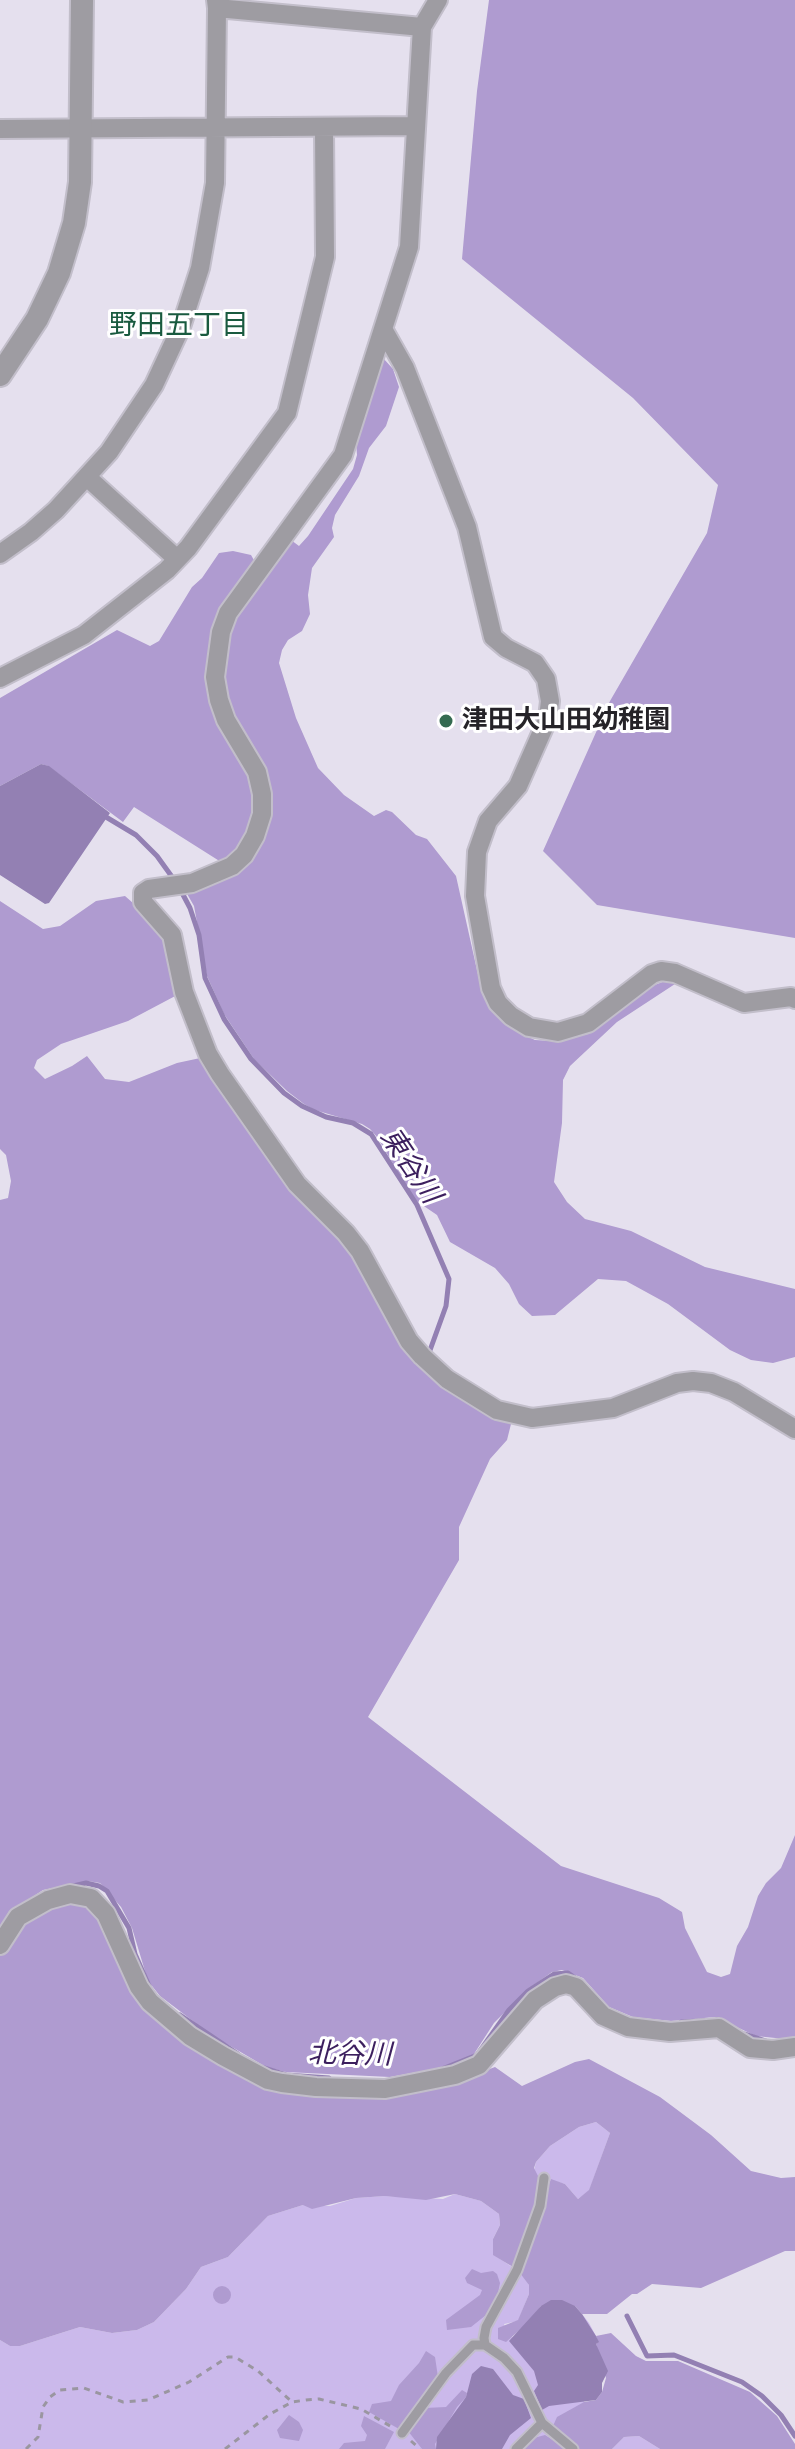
<!DOCTYPE html>
<meta charset="utf-8">
<style>
body{margin:0}
canvas{display:block;background:#e5e0ee}
</style>
<canvas width="795" height="2449"></canvas>
<script>
const ctx = document.querySelector('canvas').getContext('2d');
ctx.lineJoin = 'round';
function fillPath(path, color) { ctx.fillStyle = color; ctx.fill(path, 'evenodd'); }
const poly = rows => new Path2D(rows.map(r => 'M' + r).join(''));
function stroke(path, color, width, dash) { ctx.strokeStyle = color; ctx.lineWidth = width; ctx.lineCap = dash ? 'butt' : 'round'; ctx.setLineDash(dash || []); ctx.stroke(path); }
function write(font, color, halo, rows, align = 'center') {
  ctx.font = font + ' Arial,"Noto Sans JP",sans-serif'; ctx.lineWidth = 6; ctx.setLineDash([]); ctx.textBaseline = 'middle'; ctx.strokeStyle = halo; ctx.fillStyle = color; for (const [text, x, y, turn = 0] of rows) {
    ctx.save(); ctx.translate(x, y); ctx.rotate((+turn || 0) * Math.PI / 180); ctx.textAlign = isNaN(turn) ? turn : align; if (halo) ctx.strokeText(text, 0, 0); ctx.fillText(text, 0, 0); ctx.restore();
  }
}
fillPath(poly([
 [596,2122,610,2133,589,2191,578,2199,565,2184,551,2180,547,2189,547,2201,537,2224,525,2277,529,2285,529,2294,518,2321,504,2324,509,2338,582,2314,589,2323,596,2336,576,2447,578,2449,0,2449,0,2340,10,2346,20,2346,80,2327,112,2333,137,2330,154,2322,186,2289,201,2267,228,2257,268,2216,303,2205,330,2206,356,2198,385,2196,443,2199,455,2194,481,2201,499,2214,500,2225,493,2239,493,2254,512,2267,536,2162,550,2146,579,2127],
 [639,2436,660,2449,612,2449,624,2437]
]), '#cbb9eb');
fillPath(poly([
 [489,0,795,0,795,938,597,905,543,851,610,701,707,533,718,485,633,398,462,259,477,91],
 [383,358,393,369,399,387,386,426,369,448,359,476,335,515,332,528,334,537,312,568,308,595,310,614,302,631,288,640,282,650,279,663,296,718,318,768,344,795,374,816,386,810,392,812,416,835,427,839,456,876,479,979,488,1003,501,1020,520,1033,535,1040,552,1041,588,1034,652,986,665,981,675,984,617,1022,570,1066,563,1080,562,1123,554,1182,567,1202,585,1219,631,1231,705,1267,795,1289,795,1357,773,1363,751,1360,730,1350,668,1304,626,1281,598,1279,555,1315,532,1316,519,1304,509,1284,495,1268,450,1242,437,1215,415,1200,377,1137,370,1129,362,1124,315,1110,304,1104,287,1091,254,1059,224,1014,207,976,194,906,186,892,212,885,229,875,268,825,240,732,228,703,224,666,229,632,243,606,291,540,299,546,308,536,353,469,357,455,356,441],
 [233,551,251,555,255,562,210,654,254,784,255,817,237,851,221,862,134,807,123,822,48,766,41,764,0,786,0,698,117,630,150,646,159,641,192,587,202,578,219,553],
 [125,896,158,925,168,937,179,994,128,1021,61,1044,37,1060,34,1068,45,1079,72,1066,87,1056,105,1079,129,1082,177,1063,205,1057,346,1237,420,1362,420,1367,446,1388,496,1418,511,1424,507,1440,490,1459,459,1527,459,1560,368,1717,561,1866,659,1898,682,1912,685,1928,707,1972,721,1977,730,1974,737,1946,748,1927,758,1896,766,1883,781,1868,795,1835,795,2036,785,2039,756,2036,715,2017,671,2021,633,2017,609,2007,583,1978,562,1970,552,1972,528,1989,494,2023,474,2054,457,2062,434,2069,390,2077,286,2072,266,2067,210,2034,160,1996,148,1981,132,1928,121,1907,100,1883,88,1881,43,1890,13,1910,0,1927,0,1200,8,1198,11,1181,6,1155,0,1149,0,901,43,929,60,926,96,901],
 [89,1901,137,1990,284,2088,474,2075,495,2067,522,2086,575,2062,589,2059,660,2097,711,2135,751,2171,781,2178,795,2177,795,2251,785,2251,701,2288,652,2284,637,2294,632,2294,607,2314,582,2314,575,2306,541,2306,531,2320,506,2342,498,2339,498,2328,518,2320,529,2294,529,2285,520,2273,547,2201,547,2189,551,2179,565,2184,578,2199,589,2190,610,2133,596,2122,579,2127,550,2146,536,2162,534,2168,539,2178,536,2206,513,2267,493,2255,493,2239,500,2225,499,2214,481,2201,455,2194,426,2200,385,2196,356,2198,312,2209,303,2205,268,2216,228,2257,201,2267,186,2289,154,2322,137,2330,112,2333,80,2327,20,2346,10,2346,0,2340,0,1952,19,1922,49,1903],
 [472,2269,481,2273,493,2271,497,2274,500,2283,497,2298,486,2315,471,2327,447,2330,446,2320,480,2295,482,2290,467,2283,465,2278],
 '213 2295a9 9 0 1 1 18 0a9 9 0 1 1-18 0Z',
 [611,2333,636,2356,646,2361,678,2361,750,2392,777,2416,795,2444,795,2449,660,2449,639,2436,624,2437,612,2449,578,2449,553,2426,557,2417,584,2402,596,2400,602,2392,606,2378,596,2344,598,2342,596,2336],
 [426,2351,435,2357,438,2377,403,2427,399,2429,369,2412,372,2404,391,2401,399,2385,419,2363],
 [462,2390,467,2393,466,2397,457,2407,435,2444,436,2449,422,2449,408,2431,425,2408,446,2407],
 [289,2415,299,2422,303,2430,299,2441,280,2438,277,2430],
 [364,2416,394,2432,385,2449,339,2449,344,2443,365,2441,367,2435,361,2426],
 [545,2435,567,2449,520,2449,530,2439]
]), '#af9bd0');
fillPath(poly([
 [41,764,49,766,110,813,49,903,45,904,0,875,0,786],
 [551,2300,562,2300,575,2306,582,2314,596,2336,599,2342,596,2344,608,2371,602,2383,602,2392,596,2400,549,2406,542,2410,534,2391,538,2385,534,2371,509,2341,541,2306],
 [481,2366,493,2369,513,2395,524,2399,531,2418,510,2435,502,2449,436,2449,437,2437,466,2397,472,2374]
]), '#9380b3');
stroke(poly([
 [106,817,136,835,157,856,175,881],
 [180,889,190,908,199,935,205,978,224,1019,251,1059,284,1093,302,1106,326,1117,353,1123,371,1134,417,1205,449,1279,446,1306,429,1353],
 [69,1887,86,1883,99,1886,107,1891,129,1928,135,1954,149,1986],
 [180,2015,238,2054],
 [681,2022,719,2020],
 [745,2034,766,2041],
 [264,2068,286,2075,329,2078],
 [442,2069,477,2055,509,2010,528,1991,554,1974,568,1973,584,1984],
 [627,2316,647,2356,674,2355,742,2382,762,2396,781,2415,795,2436]
]), '#9380b3', 5);
const service = poly([
 [485,2345,484,2338,486,2327,517,2270,540,2206,544,2178],
 [402,2433,446,2373,473,2345,485,2345,504,2358,517,2372,542,2423,573,2449],
 [516,2449,542,2423]
]);
const minor = poly([
 [216,0,217,8,422,27],
 [438,0,422,27,409,247,343,455,228,613,221,632,215,677,219,700,226,720,257,772,262,794,262,814,255,836,244,855,232,866,192,883,149,889,143,893,143,902,172,935,184,992,208,1054,220,1074,297,1184,346,1233,360,1251,409,1341,422,1356,447,1379,497,1410,532,1418,613,1408,677,1383,693,1381,711,1383,734,1392,795,1429],
 [0,129,414,126],
 [383,329,405,368,467,527,493,637,506,648,535,663,546,679,550,701,548,718,518,786,488,821,477,852,475,896,491,988,498,1003,511,1016,529,1027,558,1032,588,1023,652,974,661,971,675,973,744,1003,791,997,795,999],
 [88,478,177,559],
 [0,554,31,532,56,510,109,452,154,385,181,327,200,268,215,183,217,8],
 [0,678,84,635,167,570,188,548,287,413,325,257,324,128],
 [0,1945,18,1917,48,1900,70,1894,91,1898,106,1914,139,1987,150,2002,190,2036,223,2056,268,2080,282,2083,316,2087,385,2089,455,2075,479,2065,535,2000,555,1987,566,1984,576,1987,603,2016,628,2027,670,2032,719,2028,750,2048,773,2050,795,2047]
]);
const tertiary = poly([
 [0,375,37,319,59,273,74,223,80,182,82,0]
]);
stroke(service, '#c2beca', 13);
stroke(minor, '#c2beca', 22);
stroke(tertiary, '#c2beca', 26);
stroke(poly([
 [411,2441,420,2449],
 [26,2449,38,2437,43,2407,50,2397,60,2390,84,2388,123,2402,148,2400,189,2382,228,2357,235,2357,258,2371,292,2402],
 [225,2449,270,2414,292,2402,306,2400,319,2399,361,2409,392,2427]
]), '#9a96a0', 3, [6, 6]);
stroke(service, '#9e9ca2', 9);
stroke(minor, '#9e9ca2', 18);
stroke(tertiary, '#9e9ca2', 22);
for (const [x, y, r, color] of [
 [446,721,8,"#346a50"]
]) { const dot = new Path2D(); dot.arc(x, y, r, 0, 2 * Math.PI); ctx.fillStyle = color; ctx.fill(dot); stroke(dot, '#fff', 3); }
write('bold 26px', '#252328', '#fff', [
 ["津田大山田幼稚園",462,721]
], 'left');
write('28px', '#195a3f', '#fff', [
 ["野田五丁目",179,326]
]);
write('italic 28px', '#3c1f5e', '#fff', [
 ["東谷川",410,1166,56],
 ["北谷川",350,2055,1]
]);
</script>
